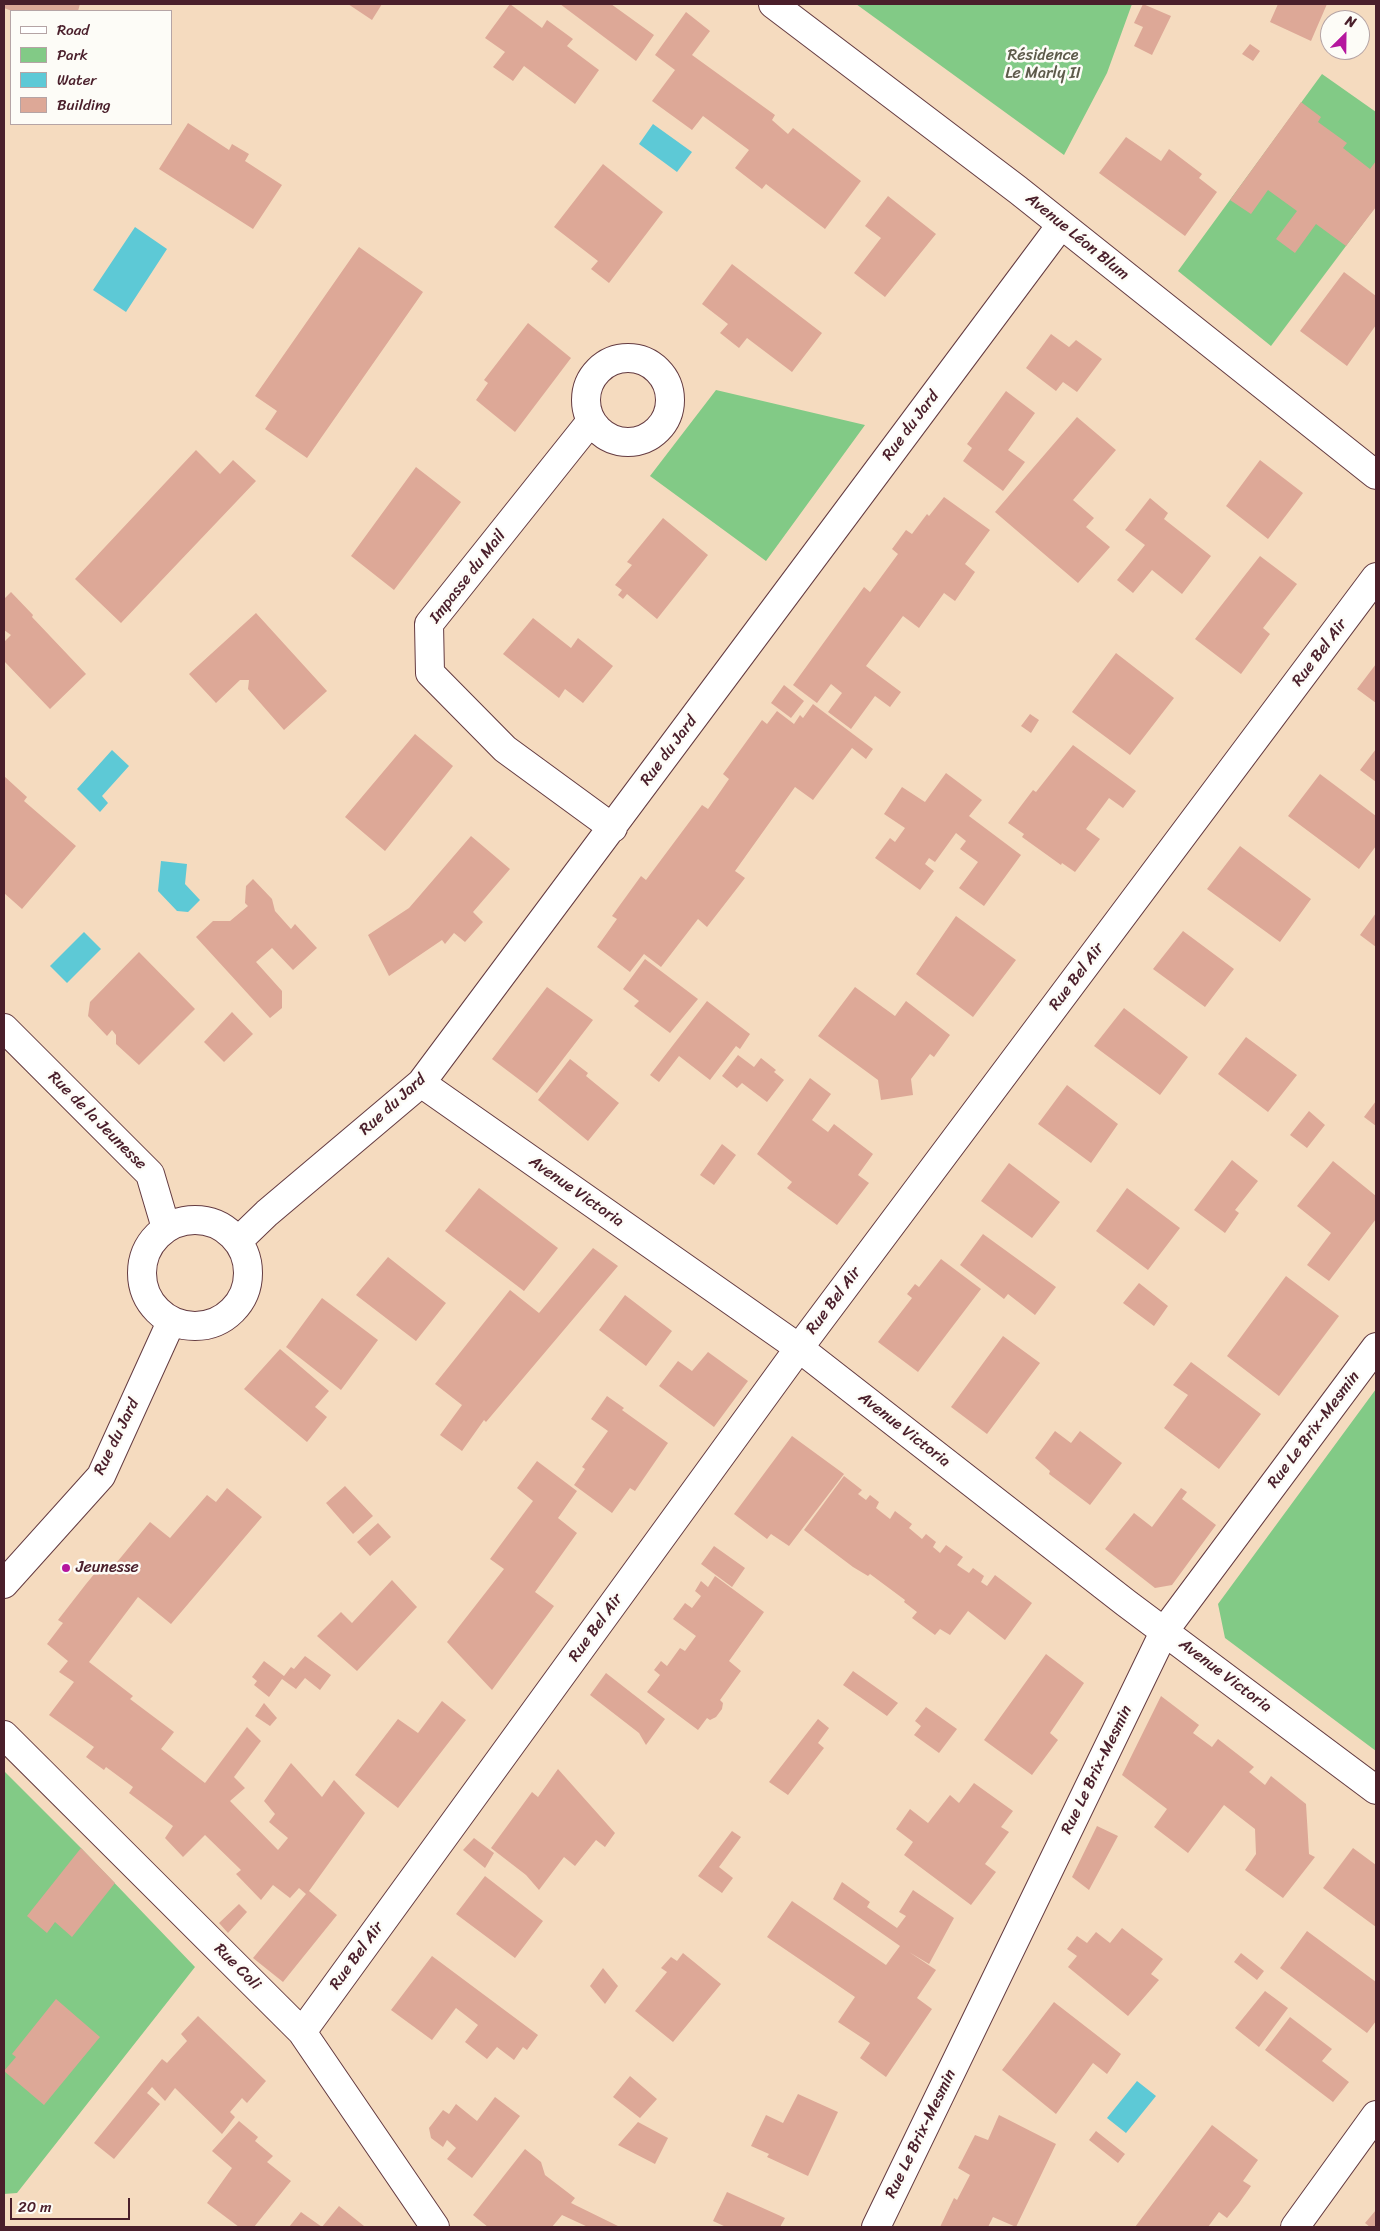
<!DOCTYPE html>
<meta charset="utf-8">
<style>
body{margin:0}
#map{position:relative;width:1380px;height:2231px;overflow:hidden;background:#f5dbbf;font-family:Sriracha,sans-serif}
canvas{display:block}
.frame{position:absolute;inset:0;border:5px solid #4a1f2b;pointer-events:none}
.legend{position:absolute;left:10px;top:10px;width:162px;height:115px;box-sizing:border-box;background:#fdfcf7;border:1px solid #b5a4a5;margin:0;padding:6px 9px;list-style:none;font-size:15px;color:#4a1f2b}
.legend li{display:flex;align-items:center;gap:10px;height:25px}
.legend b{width:25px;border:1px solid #b5a4a5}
.north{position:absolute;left:1320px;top:10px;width:50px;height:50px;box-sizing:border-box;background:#fdfcf7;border:1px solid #b5a4a5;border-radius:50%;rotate:23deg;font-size:14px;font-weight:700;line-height:20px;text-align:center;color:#4a1f2b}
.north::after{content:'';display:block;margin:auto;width:18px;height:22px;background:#b5179e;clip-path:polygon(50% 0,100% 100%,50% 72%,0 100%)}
.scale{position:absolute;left:10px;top:2198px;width:120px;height:22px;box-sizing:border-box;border:2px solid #4a1f2b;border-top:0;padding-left:6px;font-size:15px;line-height:18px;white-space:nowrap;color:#4a1f2b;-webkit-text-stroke:4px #fdfcf7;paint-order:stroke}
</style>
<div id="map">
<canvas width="1380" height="2231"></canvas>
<div class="frame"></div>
<ul class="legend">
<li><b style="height:6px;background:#fff"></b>Road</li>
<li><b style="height:14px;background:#82ca86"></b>Park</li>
<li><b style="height:14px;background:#5dc9d6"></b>Water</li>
<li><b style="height:14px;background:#dda897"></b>Building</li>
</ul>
<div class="north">N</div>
<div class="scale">20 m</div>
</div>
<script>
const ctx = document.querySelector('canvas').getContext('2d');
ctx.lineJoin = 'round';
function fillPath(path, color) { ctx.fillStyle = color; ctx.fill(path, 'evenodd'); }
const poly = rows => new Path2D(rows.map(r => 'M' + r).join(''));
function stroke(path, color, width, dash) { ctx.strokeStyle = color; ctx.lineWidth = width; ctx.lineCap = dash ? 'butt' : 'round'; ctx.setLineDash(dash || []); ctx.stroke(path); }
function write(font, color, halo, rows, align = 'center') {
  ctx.font = font + ' Sriracha,sans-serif'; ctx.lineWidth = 5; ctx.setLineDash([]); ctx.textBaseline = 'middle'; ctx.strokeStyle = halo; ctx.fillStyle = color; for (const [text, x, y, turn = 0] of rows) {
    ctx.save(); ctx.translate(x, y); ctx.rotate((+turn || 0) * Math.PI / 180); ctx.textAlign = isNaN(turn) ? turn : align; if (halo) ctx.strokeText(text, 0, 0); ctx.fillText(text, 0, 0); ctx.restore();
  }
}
fillPath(poly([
 [856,4,1132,4,1107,73,1064,155],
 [1322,74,1376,112,1376,206,1271,346,1178,271],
 [716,390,865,425,766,561,650,476],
 [1376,1389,1376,1751,1225,1638,1218,1604],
 [4,1771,81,1848,195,1967,17,2193,4,2194]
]), '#82ca86');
fillPath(poly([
 [653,124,692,152,677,172,639,144],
 [135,227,167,249,126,312,93,290],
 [112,750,129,766,102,796,108,803,100,812,77,789],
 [161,861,187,864,185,884,200,900,188,912,177,911,158,891],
 [84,932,101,949,67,983,50,966],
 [1137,2081,1156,2096,1126,2133,1107,2118]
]), '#5dc9d6');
fillPath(poly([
 [4,4,80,4,78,11,12,11,4,8],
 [348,4,382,4,372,20],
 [510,4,542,28,547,20,573,39,567,46,599,70,575,104,524,66,513,81,493,67,505,52,485,38],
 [560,4,611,4,654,35,636,61],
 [1143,4,1171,16,1152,55,1134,46,1143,27,1134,23],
 [1278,4,1327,4,1311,41,1270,22],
 [686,12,710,31,692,55,775,115,772,120,788,134,793,128,861,181,825,229,766,184,762,189,735,168,749,150,703,116,692,130,652,101,675,70,655,55],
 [1250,44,1260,51,1253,61,1242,54],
 [1301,102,1321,117,1318,122,1347,143,1343,148,1370,169,1376,161,1376,207,1346,246,1316,224,1295,253,1276,239,1297,211,1268,190,1251,214,1230,200],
 [188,123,229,150,232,144,249,154,245,161,282,185,253,229,159,169],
 [1126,137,1161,161,1169,149,1202,174,1199,178,1217,192,1185,236,1099,173],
 [603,164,663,212,609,283,591,269,598,261,554,227],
 [888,196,936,234,885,297,854,273,881,238,865,226],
 [359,247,423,292,307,458,265,429,277,411,255,396],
 [732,264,822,333,792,372,747,338,739,348,720,333,728,324,702,304],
 [1344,272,1376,296,1376,325,1347,366,1300,331],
 [528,323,571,358,515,432,476,400,488,383,484,380],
 [1051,334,1069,347,1076,340,1102,359,1077,392,1063,382,1056,391,1026,368],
 [1006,391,1035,413,1008,450,1025,462,1003,491,963,461,972,448,967,444],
 [1077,417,1116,450,1073,500,1094,518,1086,527,1110,547,1078,583,995,512],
 [196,450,220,474,233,460,256,481,121,623,75,579],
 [1260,460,1303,493,1268,539,1226,506],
 [416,467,461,502,394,590,351,556],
 [944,497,990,530,965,564,975,572,955,601,944,593,919,628,903,616,866,666,901,692,890,707,875,696,851,729,828,712,842,693,831,684,817,703,793,685,864,587,870,592,898,554,892,549,906,530,912,534,927,514,929,516],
 [1150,498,1168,513,1164,519,1211,556,1182,594,1152,570,1133,593,1117,580,1145,545,1125,530],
 [663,518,708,555,657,619,627,594,623,599,618,595,622,590,615,585,632,565,627,562],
 [1260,556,1297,584,1263,628,1270,634,1241,674,1195,639],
 [11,592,33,615,32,617,86,674,50,709,4,661,4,642,11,635,4,630,4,599],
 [256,613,327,691,284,730,248,689,249,680,240,680,216,703,189,674],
 [533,618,571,648,578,638,613,666,583,703,565,689,559,698,503,654],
 [1116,653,1174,698,1130,755,1072,712],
 [1376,664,1376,703,1357,689],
 [784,685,804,701,791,718,771,703],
 [813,704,873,749,866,759,852,748,813,800,795,787,735,871,745,878,707,927,698,919,661,967,644,954,630,972,597,947,617,919,612,916,641,876,646,880,702,805,708,809,720,792,729,779,723,774,762,720,767,724,777,711,794,724,800,715,803,718],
 [1030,714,1039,720,1031,733,1021,726],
 [415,734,453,766,385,851,345,817],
 [1073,745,1136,791,1123,808,1109,798,1086,829,1100,839,1075,872,1062,863,1061,865,1022,837,1024,834,1008,823,1033,790,1036,792],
 [1376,749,1376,782,1360,770],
 [946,773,982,800,969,816,1021,855,984,906,959,888,978,862,960,849,966,841,956,833,935,862,929,858,925,864,934,871,920,890,875,858,890,838,895,842,905,828,884,814,902,787,925,802],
 [1320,774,1376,816,1376,846,1359,869,1288,816],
 [4,776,27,797,24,801,76,846,22,909,4,893],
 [471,836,510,869,473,912,483,922,465,942,454,933,445,944,442,940,389,976,368,935,409,908],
 [1240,846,1311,899,1280,942,1207,889],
 [253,879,272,899,275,911,291,929,295,924,317,948,293,970,272,948,256,962,282,991,282,1008,270,1018,196,937,213,921,230,921,248,906,245,903,246,886],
 [1376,913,1376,947,1360,935],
 [956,916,1016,960,973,1017,916,974],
 [1183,931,1234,969,1205,1007,1153,969],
 [139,952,195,1009,139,1065,116,1044,116,1035,112,1030,107,1036,88,1016,90,1002],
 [645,959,698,999,670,1033,634,1006,639,1001,623,989],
 [547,987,593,1020,537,1093,492,1059],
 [855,987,895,1016,906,1001,950,1035,934,1057,930,1054,911,1079,913,1095,881,1100,878,1080,818,1036],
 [707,1001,750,1034,740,1049,736,1046,710,1080,679,1056,659,1082,650,1075],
 [1124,1008,1188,1057,1160,1095,1094,1046],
 [232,1012,253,1034,224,1062,204,1042],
 [1246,1037,1297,1075,1268,1112,1218,1074],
 [738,1055,754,1067,761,1058,776,1070,774,1072,784,1080,767,1102,742,1083,737,1088,722,1076],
 [570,1059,588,1073,586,1076,619,1103,588,1141,538,1100],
 [810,1078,831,1094,812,1120,828,1132,834,1124,873,1154,858,1175,869,1183,837,1225,787,1188,792,1182,757,1154],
 [1067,1085,1118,1124,1091,1163,1038,1124],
 [1376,1101,1376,1126,1364,1117],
 [1309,1111,1325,1125,1307,1148,1290,1135],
 [722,1144,736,1155,714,1185,700,1175],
 [1232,1160,1258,1181,1235,1210,1239,1213,1225,1233,1194,1210],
 [1333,1161,1376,1196,1376,1219,1329,1281,1307,1265,1331,1233,1297,1206],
 [1009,1163,1060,1202,1032,1238,981,1201],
 [479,1188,558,1248,524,1291,445,1231],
 [1127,1188,1180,1228,1148,1270,1096,1231],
 [983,1234,1056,1287,1035,1315,1008,1294,1004,1299,960,1265],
 [593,1248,618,1266,486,1422,484,1420,462,1451,440,1435,462,1405,435,1384,510,1290,539,1313],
 [388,1257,446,1303,416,1341,356,1295],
 [941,1259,981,1289,918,1372,878,1342,912,1298,907,1294,915,1284,919,1287],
 [1286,1276,1339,1316,1279,1396,1227,1356],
 [1139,1283,1168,1306,1154,1326,1123,1303],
 [625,1295,672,1331,646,1366,599,1330],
 [322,1298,378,1340,341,1390,286,1347],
 [1003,1336,1040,1363,987,1434,951,1407],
 [280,1349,329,1391,315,1407,327,1417,307,1442,244,1389],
 [708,1352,748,1381,714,1427,659,1386,678,1361,692,1371],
 [1191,1362,1261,1414,1219,1469,1164,1428,1188,1395,1173,1385],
 [607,1396,624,1408,622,1410,668,1443,635,1491,630,1488,612,1513,574,1485,585,1469,582,1467,608,1431,591,1419],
 [1055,1431,1071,1443,1080,1431,1122,1463,1090,1505,1049,1474,1050,1471,1035,1458],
 [792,1436,844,1474,789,1546,771,1534,767,1539,734,1514],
 [537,1461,577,1491,558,1518,577,1533,535,1592,554,1606,492,1690,447,1642,504,1569,490,1559,533,1501,517,1488],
 [844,1476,862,1490,858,1494,866,1500,870,1495,879,1502,876,1508,890,1519,895,1511,912,1524,909,1528,922,1539,926,1534,936,1542,933,1547,940,1553,946,1545,963,1557,957,1565,969,1573,973,1568,984,1576,981,1582,987,1586,995,1575,1032,1603,1005,1640,968,1611,950,1635,940,1629,935,1635,912,1618,917,1612,904,1602,905,1600,870,1574,868,1576,853,1567,804,1530],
 [345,1486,373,1516,353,1534,326,1503],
 [227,1488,262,1517,171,1624,138,1597,89,1662,133,1696,130,1699,174,1732,161,1749,205,1783,247,1727,261,1741,234,1777,245,1788,230,1801,278,1850,288,1838,269,1822,275,1814,264,1801,291,1763,322,1797,334,1780,365,1813,309,1891,337,1915,283,1982,253,1958,306,1894,299,1888,290,1898,273,1885,261,1900,236,1874,241,1870,205,1835,183,1857,165,1838,173,1826,129,1793,133,1787,106,1767,104,1770,86,1757,94,1747,49,1715,74,1682,59,1672,68,1661,47,1644,63,1623,58,1620,86,1584,100,1567,108,1573,150,1522,170,1538,207,1495,216,1502],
 [1181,1488,1187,1492,1182,1499,1216,1525,1172,1585,1155,1588,1105,1549,1134,1513,1152,1527],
 [378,1523,391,1537,370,1556,357,1542],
 [714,1546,745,1568,732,1587,701,1564],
 [715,1576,764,1612,729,1661,741,1671,720,1700,723,1703,722,1709,716,1717,710,1720,707,1718,698,1730,647,1692,660,1675,654,1670,661,1661,667,1666,680,1648,685,1651,696,1636,673,1619,685,1603,692,1608,701,1596,695,1591,701,1581,708,1587],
 [392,1580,417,1607,357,1671,317,1636,341,1612,352,1623],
 [1046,1654,1084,1683,1050,1733,1058,1740,1032,1775,984,1740],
 [305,1656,331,1675,320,1690,305,1678,296,1689,282,1679,269,1697,254,1685,257,1681,252,1677,264,1661,284,1676,291,1667,294,1669],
 [853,1671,898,1703,887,1716,843,1685],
 [606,1673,665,1719,646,1745,639,1733,590,1695],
 [1161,1696,1199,1725,1193,1733,1212,1747,1218,1739,1254,1767,1249,1772,1265,1785,1271,1776,1306,1804,1309,1854,1315,1857,1283,1898,1245,1870,1256,1854,1255,1829,1224,1805,1188,1853,1154,1827,1167,1809,1122,1775],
 [442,1701,466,1720,398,1808,355,1775,398,1719,418,1733],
 [264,1703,277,1718,270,1726,255,1716],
 [926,1707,957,1729,939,1753,914,1735,921,1726,915,1721],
 [818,1719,829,1728,818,1743,824,1748,788,1795,769,1782],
 [558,1769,615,1833,605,1847,596,1840,575,1866,564,1857,539,1890,526,1875,491,1848,532,1792,538,1797],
 [974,1783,1013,1811,1001,1827,1009,1832,985,1864,996,1872,971,1905,904,1855,913,1842,896,1829,910,1809,928,1823,950,1795,959,1803],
 [1097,1826,1118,1836,1089,1890,1072,1877],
 [732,1831,741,1837,719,1867,733,1878,722,1893,698,1876],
 [474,1838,494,1853,485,1868,463,1850],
 [81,1848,115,1883,72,1937,55,1922,47,1933,27,1916],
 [1353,1848,1376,1865,1376,1927,1323,1888],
 [485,1876,543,1921,515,1958,456,1914],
 [842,1882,870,1902,867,1907,897,1928,906,1916,899,1912,913,1890,954,1918,929,1964,909,1952,936,1970,917,1998,932,2009,886,2077,860,2058,870,2043,838,2022,855,1997,767,1937,792,1901,886,1965,900,1946,833,1899],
 [239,1904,247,1912,228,1933,219,1923],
 [1122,1928,1163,1959,1151,1974,1159,1980,1128,2016,1068,1967,1077,1956,1067,1949,1077,1936,1087,1943,1096,1932,1110,1943],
 [1307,1931,1376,1982,1376,2021,1367,2033,1280,1968],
 [683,1953,721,1984,673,2042,635,2011,667,1972,661,1968,671,1957,677,1961],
 [1241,1953,1264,1971,1257,1980,1234,1962],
 [432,1956,538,2035,527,2050,523,2047,514,2060,497,2047,487,2059,465,2042,478,2025,456,2008,432,2040,391,2010],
 [603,1968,618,1986,605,2004,590,1986],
 [1265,1991,1288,2008,1259,2047,1235,2028],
 [56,1999,100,2037,44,2105,4,2071,16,2057,12,2054],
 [1054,2002,1121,2054,1107,2074,1093,2063,1056,2114,1002,2070],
 [198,2016,266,2081,247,2103,242,2098,230,2112,235,2117,222,2134,175,2088,165,2101,152,2087,147,2093,160,2104,114,2159,94,2143,162,2059,167,2063,187,2041,181,2034],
 [1290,2017,1332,2049,1322,2061,1349,2082,1333,2102,1265,2050],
 [630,2076,657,2099,640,2118,613,2097],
 [798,2094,838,2112,808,2176,767,2157,769,2154,751,2146,766,2115,783,2123],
 [495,2097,520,2116,472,2178,447,2159,456,2148,447,2140,443,2147,431,2138,429,2128,443,2110,449,2114,456,2104,477,2121],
 [999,2115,1056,2144,1016,2227,993,2217,988,2227,940,2227,954,2198,957,2200,970,2175,958,2168,975,2135,988,2140],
 [239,2121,258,2137,255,2141,273,2156,267,2162,291,2181,254,2227,239,2227,207,2203,232,2168,212,2151],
 [638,2122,668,2138,655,2164,618,2145],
 [1212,2125,1258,2160,1243,2181,1251,2186,1239,2203,1227,2218,1219,2212,1208,2227,1135,2227],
 [1096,2131,1125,2154,1118,2163,1089,2140],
 [525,2149,541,2162,545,2175,575,2198,571,2203,620,2227,588,2227,562,2215,552,2227,488,2227,473,2215],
 [727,2192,785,2218,780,2227,726,2227,713,2221],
 [339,2206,364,2226,363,2227,289,2227,301,2212,322,2227],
 [1376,2210,1376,2227,1370,2227,1365,2223]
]), '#dda897');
const street = poly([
 '586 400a42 42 0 1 1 84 0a42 42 0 1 1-84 0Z',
 [591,421,429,624,430,673,505,749,613,828],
 [4,1028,150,1174,166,1228],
 [421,1083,799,1348,1126,1603,1376,1790],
 '142 1273a53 53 0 1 1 106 0a53 53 0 1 1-106 0Z',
 [238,1241,267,1213,421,1083,1061,225],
 [4,1584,101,1476,171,1322],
 [4,1735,302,2032,435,2227],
 [302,2032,799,1348,1376,577],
 [876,2227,1165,1630,1376,1347],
 [1295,2227,1376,2115]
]);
const secondary = poly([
 [773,4,1018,190,1376,475]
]);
stroke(street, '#643b41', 30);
stroke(secondary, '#643b41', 30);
stroke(street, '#fff', 28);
stroke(secondary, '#fff', 28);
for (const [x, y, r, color] of [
 [66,1568,5,"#b5179e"]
]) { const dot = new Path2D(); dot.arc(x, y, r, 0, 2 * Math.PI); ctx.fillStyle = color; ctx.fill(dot); stroke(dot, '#fdfcf7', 2); }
write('16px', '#5e5b4b', '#fdfcf7', [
 ["Résidence",1043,56],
 ["Le Marly II",1043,74]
]);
write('16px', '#4a1f2b', '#fdfcf7', [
 ["Avenue Léon Blum",1077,237,39],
 ["Rue du Jard",911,426,-53],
 ["Impasse du Mail",468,577,-52],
 ["Rue Bel Air",1320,653,-53],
 ["Rue du Jard",669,751,-53],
 ["Rue Bel Air",1077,977,-53],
 ["Rue du Jard",393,1105,-42],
 ["Rue de la Jeunesse",97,1121,45],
 ["Avenue Victoria",576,1192,35],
 ["Rue Bel Air",834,1301,-53],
 ["Avenue Victoria",904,1430,38],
 ["Rue Le Brix-Mesmin",1314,1430,-53],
 ["Rue du Jard",117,1437,-64],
 ["Rue Bel Air",596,1628,-54],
 ["Avenue Victoria",1225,1676,37],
 ["Rue Le Brix-Mesmin",1097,1770,-64],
 ["Rue Bel Air",357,1956,-54],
 ["Rue Coli",237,1967,45],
 ["Rue Le Brix-Mesmin",921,2134,-64]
]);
write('16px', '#4a1f2b', '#fdfcf7', [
 ["Jeunesse",76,1568]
], 'left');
</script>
